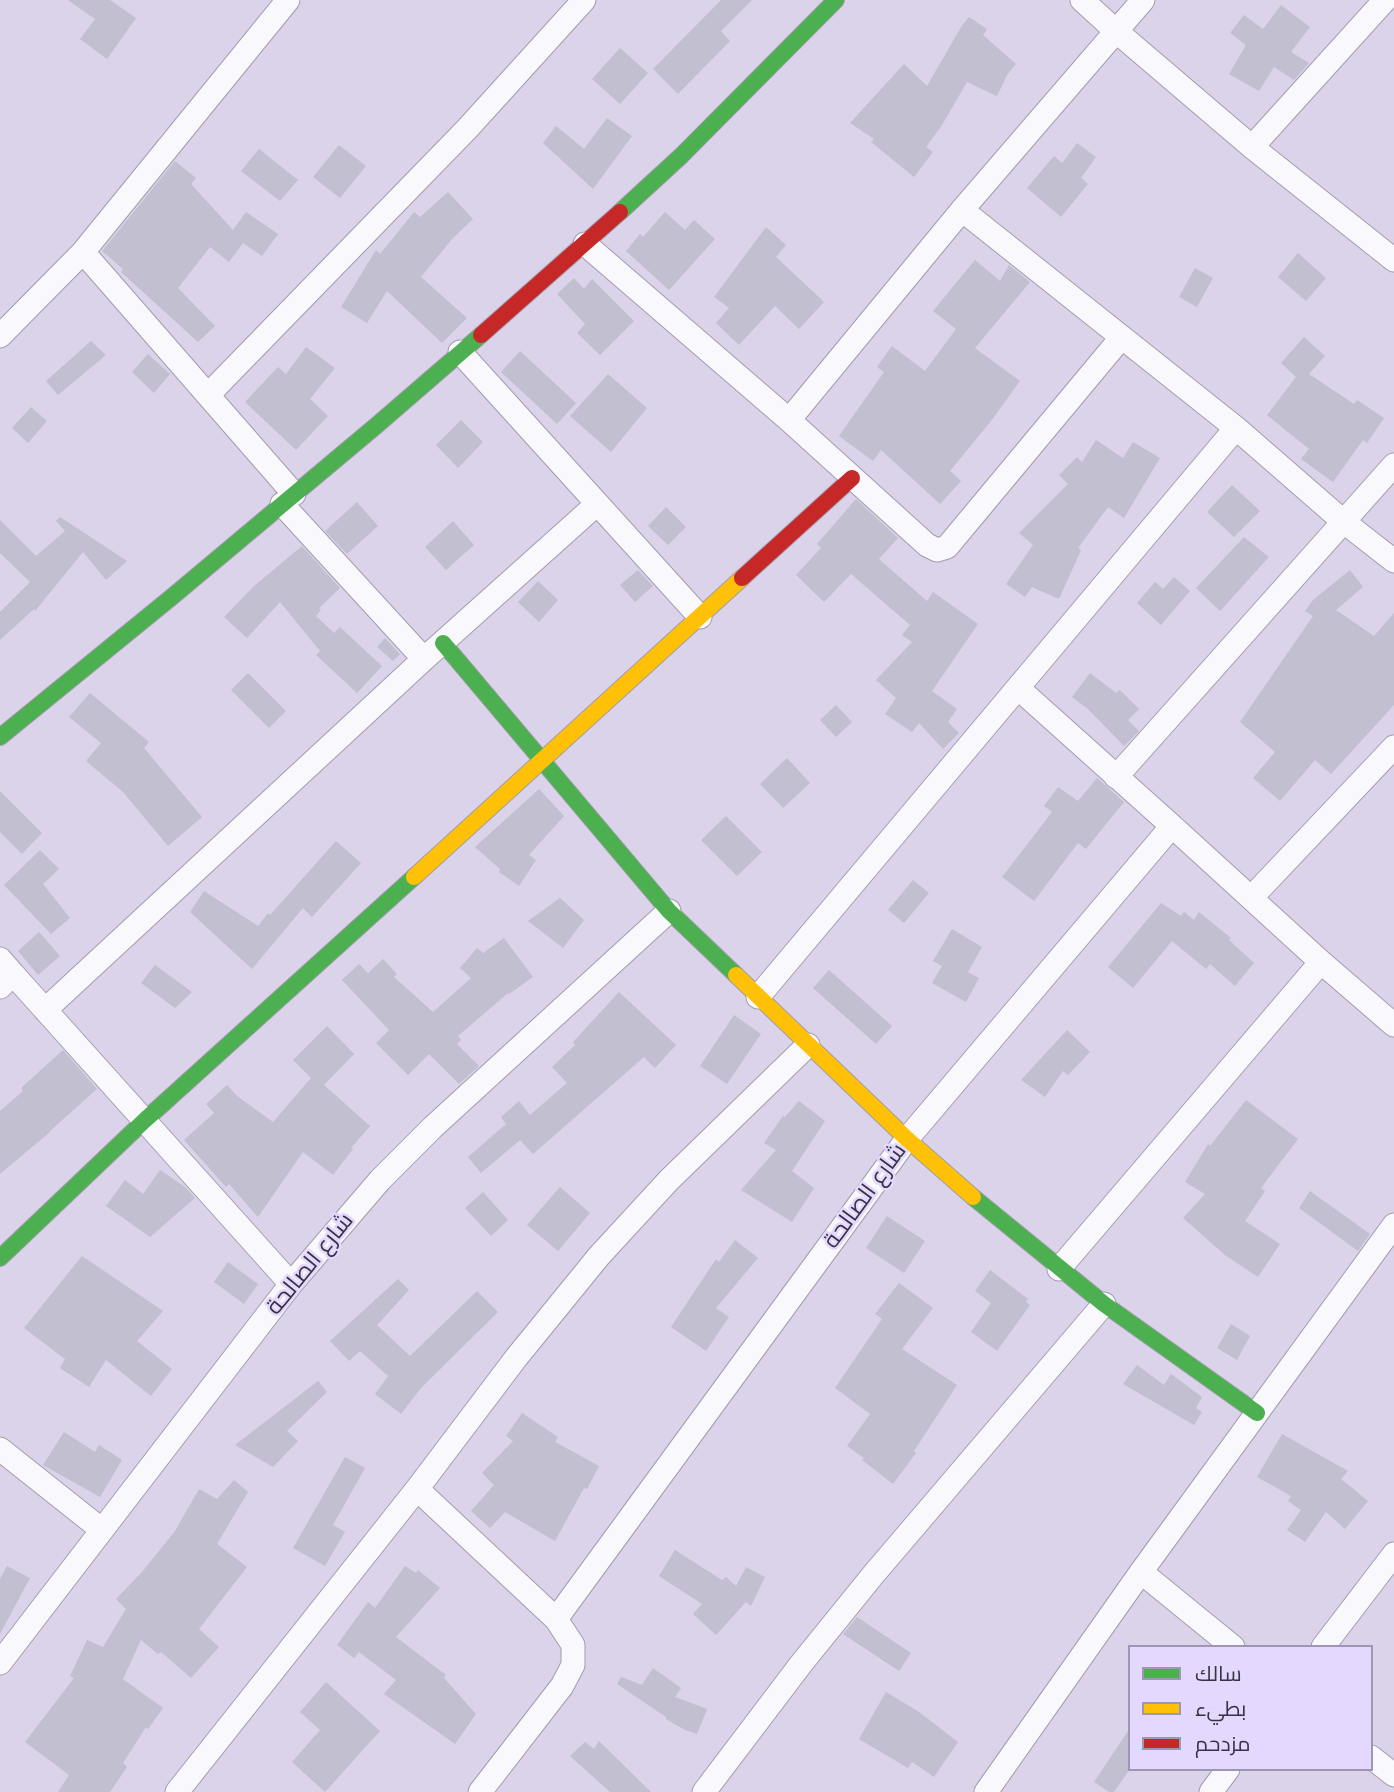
<!DOCTYPE html>
<meta charset="utf-8">
<style>
body{margin:0}
#map{position:relative;width:1394px;height:1792px;overflow:hidden;background:#dad3e9;font-family:Montserrat,Cairo,sans-serif}
canvas{display:block}
.legend{position:absolute;left:1128px;top:1645px;width:245px;height:126px;box-sizing:border-box;background:#e4d8fe;border:2px solid #9f96b3;margin:0;padding:9px 12px;list-style:none;font-size:21px;color:#383342}
.legend li{display:flex;align-items:center;gap:14px;height:35px}
.legend b{width:35px;border:2px solid #9f96b3}
</style>
<div id="map">
<canvas width="1394" height="1792"></canvas>
<ul class="legend">
<li><b style="height:9px;background:#4caf50"></b>سالك</li>
<li><b style="height:9px;background:#ffc107"></b>بطيء</li>
<li><b style="height:9px;background:#c62828"></b>مزدحم</li>
</ul>
</div>
<script>
const ctx = document.querySelector('canvas').getContext('2d');
ctx.lineJoin = 'round';
function fillPath(path, color) { ctx.fillStyle = color; ctx.fill(path, 'evenodd'); }
const poly = rows => new Path2D(rows.map(r => 'M' + r).join(''));
function stroke(path, color, width, dash) { ctx.strokeStyle = color; ctx.lineWidth = width; ctx.lineCap = dash ? 'butt' : 'round'; ctx.setLineDash(dash || []); ctx.stroke(path); }
function write(font, color, halo, rows, align = 'center') {
  ctx.font = font + ' Montserrat,Cairo,sans-serif'; ctx.lineWidth = 5; ctx.setLineDash([]); ctx.textBaseline = 'middle'; ctx.strokeStyle = halo; ctx.fillStyle = color; for (const [text, x, y, turn = 0] of rows) {
    ctx.save(); ctx.translate(x, y); ctx.rotate((+turn || 0) * Math.PI / 180); ctx.textAlign = isNaN(turn) ? turn : align; if (halo) ctx.strokeText(text, 0, 0); ctx.fillText(text, 0, 0); ctx.restore();
  }
}
fillPath(poly([
 [68,0,110,0,136,18,107,59,80,39,95,19],
 [721,0,752,0,721,31,730,41,678,94,653,69],
 [1281,5,1310,27,1291,52,1309,63,1294,80,1274,67,1259,91,1229,74,1246,45,1230,33,1244,15,1263,29],
 [969,17,987,29,983,35,1016,64,1007,75,997,96,967,82,942,125,926,147,933,152,914,177,871,142,874,139,850,123,904,64,927,86,961,27],
 [620,48,648,73,620,104,592,79],
 [607,118,632,136,593,189,543,143,556,126,584,149],
 [1077,143,1096,157,1081,178,1088,184,1061,217,1027,188,1054,156,1062,163],
 [339,145,366,166,340,198,313,177],
 [259,149,298,180,280,201,241,171],
 [175,161,196,178,191,184,233,230,246,212,278,234,262,256,243,243,229,262,210,247,178,288,215,326,198,342,121,272,123,269,102,251],
 [448,192,473,219,452,239,421,277,467,318,442,343,387,291,367,323,341,307,376,250,380,254,414,212,420,217],
 [665,212,685,230,694,220,715,239,669,290,626,251,640,234,643,237],
 [766,227,786,245,776,257,824,302,799,329,775,306,739,345,716,323,729,308,714,297],
 [1298,253,1326,278,1306,301,1278,277],
 [975,260,1000,281,1009,265,1030,282,975,348,1020,381,991,421,950,471,961,481,940,504,881,450,873,461,839,436,884,372,877,367,892,346,925,371,956,329,933,311],
 [1195,268,1213,278,1197,307,1179,297],
 [574,278,584,289,592,279,634,321,600,355,577,333,585,324,557,294],
 [1304,337,1325,356,1309,374,1354,404,1357,400,1384,418,1367,443,1363,440,1333,482,1301,459,1309,449,1267,415,1296,377,1281,363],
 [91,341,106,355,58,395,46,381],
 [306,347,335,368,310,399,328,416,296,450,245,402,278,367,286,374],
 [520,351,576,403,557,424,501,372],
 [148,354,170,374,154,393,132,372],
 [608,374,647,408,611,452,570,416],
 [31,407,47,421,28,443,12,428],
 [461,420,483,442,458,468,436,445],
 [1096,440,1123,458,1133,442,1160,458,1124,518,1108,507,1078,548,1081,550,1059,599,1032,587,1025,597,1006,584,1033,545,1019,533,1068,484,1059,475,1077,457,1082,462],
 [1232,485,1260,511,1234,537,1207,512],
 [856,499,898,538,879,559,927,601,933,592,978,624,932,691,957,709,948,722,959,733,943,749,919,723,912,732,885,714,896,698,876,680,912,642,902,635,910,625,851,574,824,602,796,575,821,548,817,544],
 [357,502,378,526,347,554,325,531],
 [666,507,686,527,668,545,648,526],
 [60,517,127,561,106,580,83,552,35,611,34,609,0,640,0,612,30,582,0,553,0,520,36,556,65,531,56,521],
 [453,521,474,545,446,570,425,547],
 [1244,537,1269,557,1220,611,1196,588],
 [302,546,340,588,319,608,321,610,316,616,334,633,340,627,382,666,357,693,316,655,320,651,280,602,247,638,224,617,254,586],
 [638,570,653,586,635,602,620,585],
 [1350,570,1363,587,1336,610,1374,636,1394,613,1394,705,1331,774,1315,760,1280,801,1253,778,1275,752,1240,722,1313,616,1305,611,1313,600],
 [1174,577,1190,591,1161,625,1137,603,1155,582,1163,589],
 [538,581,558,600,539,622,518,602],
 [385,638,400,654,393,661,377,647],
 [248,673,286,711,269,728,231,690],
 [1090,673,1116,693,1120,690,1139,709,1128,720,1139,731,1124,746,1088,709,1072,697],
 [90,693,149,742,144,748,202,817,168,846,123,792,86,761,101,743,69,717],
 [836,705,852,722,836,737,820,720],
 [787,758,810,783,783,808,760,784],
 [1097,778,1124,802,1086,849,1078,843,1034,901,1002,877,1052,812,1044,806,1058,787,1078,801],
 [539,789,564,816,529,855,536,860,519,886,499,872,500,869,475,847],
 [0,791,42,833,22,854,0,832],
 [726,816,762,852,737,876,701,840],
 [336,841,361,863,312,917,303,908,252,969,190,912,204,891,258,926,268,913,270,915],
 [40,850,59,869,43,884,70,918,51,934,4,885],
 [913,880,929,893,904,923,888,910],
 [560,898,584,920,563,948,528,921],
 [1161,903,1181,916,1184,912,1194,920,1199,912,1231,938,1229,940,1254,963,1235,986,1210,964,1206,969,1172,941,1133,988,1108,967],
 [952,929,982,947,968,972,979,978,966,1002,932,983,942,966,933,961],
 [39,932,60,956,38,975,18,951],
 [504,938,533,977,509,994,508,993,458,1036,461,1040,457,1044,479,1066,459,1084,429,1054,408,1075,376,1043,389,1030,342,980,359,964,368,973,383,959,397,974,394,977,433,1012,471,978,460,968,477,948,483,953],
 [155,965,192,992,175,1008,141,983],
 [829,970,892,1026,876,1044,813,988],
 [619,992,676,1045,655,1068,644,1057,533,1154,520,1140,481,1173,468,1157,506,1124,501,1117,519,1101,530,1115,567,1083,552,1067,575,1045,573,1042],
 [734,1015,761,1034,727,1084,700,1066],
 [327,1026,354,1054,324,1085,370,1126,351,1148,353,1149,333,1175,303,1152,258,1217,229,1184,226,1187,184,1140,214,1113,206,1104,227,1085,237,1096,273,1122,311,1078,293,1060],
 [1067,1030,1090,1052,1068,1075,1063,1071,1045,1097,1021,1080],
 [63,1050,97,1089,50,1131,50,1132,0,1174,0,1111,23,1091,21,1088],
 [1246,1100,1298,1139,1261,1188,1265,1191,1245,1221,1280,1244,1258,1277,1225,1255,1183,1218,1205,1194,1185,1182,1208,1144,1210,1146],
 [799,1101,825,1121,792,1171,814,1188,792,1222,741,1190,776,1150,764,1143,783,1116,785,1117],
 [160,1170,185,1187,195,1198,150,1237,106,1206,125,1180,143,1194],
 [560,1187,590,1213,558,1251,527,1225],
 [1310,1191,1370,1234,1358,1251,1299,1208],
 [483,1192,508,1220,491,1236,465,1208],
 [887,1216,925,1241,904,1273,866,1248],
 [735,1240,758,1258,716,1308,729,1317,706,1351,671,1327,716,1259,719,1262],
 [82,1256,163,1311,137,1341,172,1369,151,1396,106,1360,89,1387,60,1368,65,1359,24,1328],
 [228,1262,258,1284,244,1304,214,1282],
 [990,1270,1028,1299,1026,1302,1030,1305,997,1351,971,1332,991,1303,975,1291],
 [398,1279,409,1290,377,1325,410,1356,477,1291,498,1312,421,1388,401,1414,375,1394,388,1376,360,1351,349,1361,330,1341],
 [899,1283,933,1308,902,1349,957,1385,914,1451,916,1453,893,1484,862,1460,864,1458,847,1446,870,1414,835,1388,882,1319,875,1314],
 [1231,1324,1250,1336,1237,1360,1217,1348],
 [1137,1365,1164,1385,1171,1374,1202,1397,1196,1408,1202,1412,1194,1425,1123,1384],
 [318,1381,327,1392,287,1431,298,1441,273,1467,235,1445],
 [522,1413,558,1437,555,1442,599,1466,587,1489,584,1488,555,1541,505,1512,490,1528,471,1511,494,1485,482,1473,513,1441,506,1436],
 [64,1432,95,1452,99,1445,122,1460,100,1497,43,1465],
 [1282,1434,1348,1471,1341,1479,1368,1501,1345,1529,1326,1512,1305,1542,1287,1530,1301,1510,1288,1501,1291,1496,1257,1477],
 [345,1457,365,1468,333,1525,345,1532,325,1566,293,1548],
 [234,1480,248,1492,217,1544,247,1567,199,1629,219,1647,191,1678,161,1652,158,1654,141,1640,123,1679,163,1708,148,1729,146,1727,123,1763,127,1767,110,1792,58,1792,69,1775,25,1742,74,1678,70,1676,87,1640,103,1647,126,1609,116,1599,142,1572,175,1531,199,1489,217,1499],
 [675,1550,722,1580,726,1577,736,1586,746,1567,765,1577,751,1606,746,1602,716,1635,693,1614,702,1604,659,1576],
 [7,1566,30,1578,0,1634,0,1579],
 [405,1566,416,1573,418,1570,440,1588,396,1637,446,1675,444,1678,476,1714,455,1744,384,1694,396,1680,359,1652,354,1658,337,1645,368,1602,375,1608],
 [857,1617,911,1653,899,1671,843,1634],
 [653,1668,681,1688,675,1697,707,1709,697,1734,685,1730,666,1719,666,1717,617,1684,621,1677,642,1685],
 [326,1682,380,1731,325,1792,292,1762,320,1730,300,1712],
 [886,1692,919,1712,958,1742,934,1777,912,1762,908,1768,859,1739],
 [1130,1728,1130,1769,1114,1792,1109,1792,1094,1782],
 [599,1741,651,1792,610,1792,570,1756,585,1742,594,1749]
]), '#c1bfd0');
const street = poly([
 [1082,0,1116,31,1252,147,1394,260],
 [1252,147,1385,0],
 [962,210,1236,428,1344,522,1394,561],
 [585,244,789,420,927,545,937,550,947,547,1121,338],
 [83,252,294,494],
 [0,336,83,252,288,0],
 [460,352,700,617],
 [208,395,467,129,584,0],
 [789,420,962,210,1143,0],
 [282,504,424,659],
 [1018,688,1172,826,1321,962,1394,1025],
 [1116,777,1394,465],
 [1251,898,1394,747],
 [0,959,13,974,0,987],
 [13,974,291,1284],
 [758,997,1236,428],
 [45,1010,424,659,597,504],
 [1059,1269,1321,962],
 [0,1449,102,1530],
 [417,1489,556,1619,573,1645,573,1665,562,1686,480,1792],
 [1141,1572,1233,1647],
 [556,1619,907,1139,1172,826],
 [1323,1647,1394,1554],
 [0,1663,291,1284,380,1180,433,1127,669,911],
 [1371,1757,1394,1775],
 [177,1792,417,1489,516,1358,599,1256,669,1180,808,1045],
 [704,1792,801,1664,873,1575,1104,1304],
 [986,1792,1141,1572,1394,1225],
 [1211,1792,1228,1769]
]);
const fast = poly([
 [620,212,681,156,836,0],
 [443,643,669,911,736,975],
 [0,737,173,596,377,425,481,335],
 [973,1197,1104,1304,1257,1413],
 [0,1258,145,1120,414,877]
]);
const slow = poly([
 [414,877,742,578],
 [736,975,907,1139,973,1197]
]);
const jam = poly([
 [481,335,620,212],
 [742,578,852,478]
]);
stroke(street, '#a29dad', 25);
stroke(fast, '#a29dad', 18);
stroke(slow, '#a29dad', 18);
stroke(jam, '#a29dad', 18);
stroke(street, '#f9f8fc', 23);
stroke(fast, '#4caf50', 16);
stroke(slow, '#ffc107', 16);
stroke(jam, '#c62828', 16);
write('23px', '#383342', '#e4d8fe', [
 ["شارع الصالحة",865,1196,-54],
 ["شارع الصالحة",310,1264,-51]
]);
</script>
